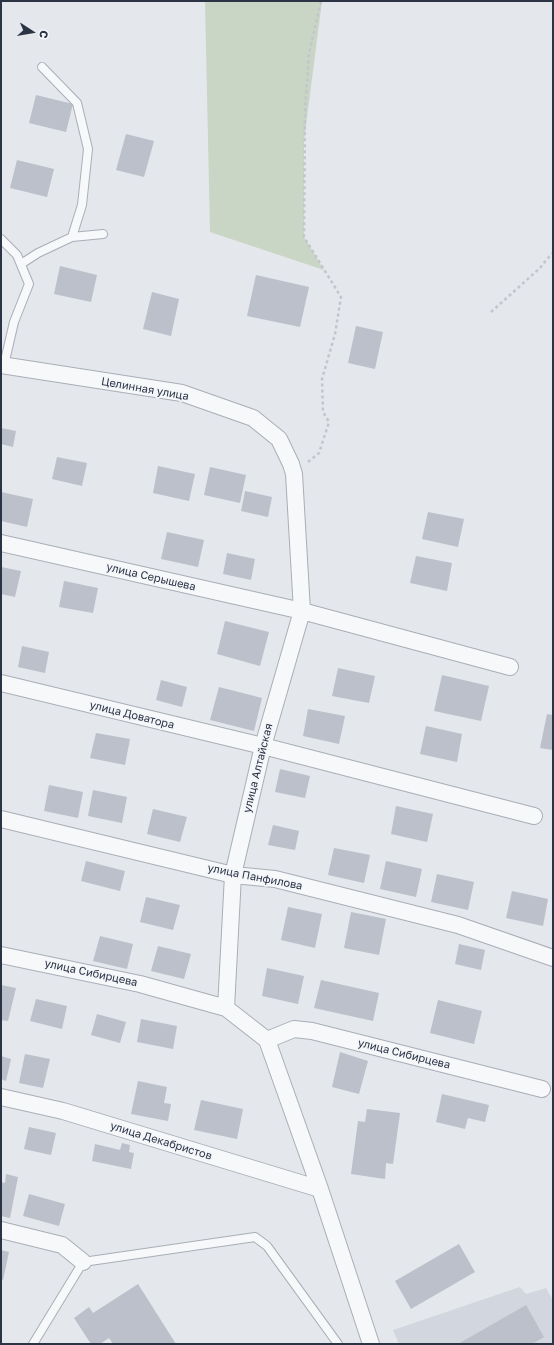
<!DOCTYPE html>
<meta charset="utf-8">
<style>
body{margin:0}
#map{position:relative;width:554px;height:1345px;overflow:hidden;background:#e4e7ec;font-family:"Golos Text",sans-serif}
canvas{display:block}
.frame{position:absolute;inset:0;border:2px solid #2b3445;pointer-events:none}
.north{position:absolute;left:12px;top:12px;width:40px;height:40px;-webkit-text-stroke:3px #f4f6f9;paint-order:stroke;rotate:102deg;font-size:11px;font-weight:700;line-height:16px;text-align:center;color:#2b3445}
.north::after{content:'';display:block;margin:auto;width:14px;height:18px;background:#2b3445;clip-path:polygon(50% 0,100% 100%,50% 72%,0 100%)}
</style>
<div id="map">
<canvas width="554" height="1345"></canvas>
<div class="frame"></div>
<div class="north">С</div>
</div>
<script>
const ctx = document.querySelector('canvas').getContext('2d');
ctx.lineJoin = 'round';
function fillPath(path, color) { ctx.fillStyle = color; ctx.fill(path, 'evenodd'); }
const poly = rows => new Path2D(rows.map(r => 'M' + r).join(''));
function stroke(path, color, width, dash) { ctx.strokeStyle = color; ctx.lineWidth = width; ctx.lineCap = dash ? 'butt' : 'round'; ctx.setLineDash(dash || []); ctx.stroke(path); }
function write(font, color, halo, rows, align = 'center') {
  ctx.font = font + ' "Golos Text",sans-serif'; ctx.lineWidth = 3.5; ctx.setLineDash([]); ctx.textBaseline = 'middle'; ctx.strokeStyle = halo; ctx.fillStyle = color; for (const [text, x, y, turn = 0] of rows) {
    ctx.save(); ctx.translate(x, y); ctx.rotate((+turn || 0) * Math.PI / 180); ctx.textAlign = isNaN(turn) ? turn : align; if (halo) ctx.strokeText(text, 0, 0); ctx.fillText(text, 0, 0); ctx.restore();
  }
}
fillPath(poly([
 [520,1287,526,1294,546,1288,553,1300,553,1344,399,1344,393,1330]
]), '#d2d6de');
fillPath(poly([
 [205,1,322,1,304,141,304,237,324,270,210,232]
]), '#c9d6c5');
fillPath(poly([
 [36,95,73,104,66,132,29,123],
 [126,134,154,141,144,177,116,170],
 [17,160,54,169,47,197,10,188],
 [60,266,97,275,91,302,54,294],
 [256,275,309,287,300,327,247,316],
 [152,292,179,299,171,336,143,329],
 [356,326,383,332,375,369,348,363],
 [1,428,16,431,13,447,1,444],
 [57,457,87,463,82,486,52,479],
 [158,466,195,474,189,501,153,493],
 [210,467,246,475,240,503,204,495],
 [245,491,272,497,268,517,241,511],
 [1,492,33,499,27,527,1,521],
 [428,512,464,519,458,547,422,539],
 [167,532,204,540,198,567,161,559],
 [227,553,255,559,251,580,223,574],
 [416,556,452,563,447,591,410,583],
 [1,567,21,571,15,597,1,594],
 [64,581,98,588,93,613,59,607],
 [225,621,269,632,260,666,217,654],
 [22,646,49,652,45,673,18,667],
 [338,668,375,676,369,703,332,696],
 [442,675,489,686,481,721,434,711],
 [161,680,187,687,182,707,156,700],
 [219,687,262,698,254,731,210,720],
 [308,709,345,716,339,744,303,736],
 [547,714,553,715,553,750,540,748],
 [426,726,462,734,457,762,420,754],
 [96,733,130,739,125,765,90,758],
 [280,769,310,776,305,798,275,792],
 [49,785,83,792,78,818,44,811],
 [93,790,127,797,122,823,88,816],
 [396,806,433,814,427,842,391,834],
 [153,809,187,817,180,842,147,834],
 [273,825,299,831,295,850,268,845],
 [334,848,370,855,364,883,328,875],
 [86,861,125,871,120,891,81,881],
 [386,861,422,869,416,897,380,889],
 [437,874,474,882,468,910,431,902],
 [512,891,548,899,543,926,506,918],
 [146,897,180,905,173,930,140,922],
 [288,907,322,914,315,948,281,940],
 [351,912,386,919,379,955,344,948],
 [100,936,133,944,127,969,93,961],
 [459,944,485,950,481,970,455,964],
 [158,946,191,954,184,979,151,971],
 [267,968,304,976,298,1004,262,996],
 [321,980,379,993,373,1021,314,1008],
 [1,985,16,988,8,1021,1,1020],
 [36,999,67,1006,62,1029,30,1021],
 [438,1000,482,1011,474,1044,430,1033],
 [97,1014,126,1022,120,1043,91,1035],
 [141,1019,177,1026,173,1049,137,1042],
 [340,1052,368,1061,359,1094,332,1087],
 [25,1054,50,1059,43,1088,19,1083],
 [1,1056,11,1059,6,1081,1,1079],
 [138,1081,167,1087,164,1103,171,1104,168,1121,131,1114],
 [442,1094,489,1105,485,1122,468,1118,465,1129,436,1122],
 [201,1100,243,1109,237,1139,194,1130],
 [367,1109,400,1113,393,1164,386,1163,385,1179,351,1174,358,1121,365,1122],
 [29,1127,56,1133,51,1155,24,1149],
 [122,1143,130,1145,129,1152,134,1153,131,1169,92,1161,95,1144,120,1150],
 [6,1174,18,1177,10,1218,1,1216,1,1182,5,1183],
 [29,1194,65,1204,59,1226,23,1216],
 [459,1244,475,1272,411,1309,395,1281],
 [1,1250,9,1252,3,1280,1,1279],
 [138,1284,176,1344,113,1344,109,1338,100,1344,91,1344,74,1318,89,1307,93,1313],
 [526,1305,544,1337,532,1344,458,1344]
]), '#bbc0ca');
const lane = poly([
 [72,237,103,234],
 [1,239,17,255,29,284,14,322,4,365],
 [21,264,38,253,72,237,82,205,88,149,77,103,42,67],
 [33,1344,83,1262,255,1237,267,1246,338,1344]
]);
const street = poly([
 [1,365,182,393,253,418,279,439,291,464,294,474,302,611,263,746,233,875,226,1008,267,1040,320,1189,371,1344],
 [1,543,302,611,510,667],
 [1,683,263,746,534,816],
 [1,819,233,875,275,879,458,925,553,958],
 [1,955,140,984,226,1008],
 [267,1040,294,1029,312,1031,542,1089],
 [1,1097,63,1111,320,1189],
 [1,1230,62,1245,83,1262]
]);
stroke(lane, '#a9aeb7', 10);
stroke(street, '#a9aeb7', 18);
stroke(poly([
 [491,312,540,268,547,259,553,253],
 [308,462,319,453,329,422,323,412,322,379,335,334,341,297,304,237,305,109,309,54,321,1]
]), '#c2c5cb', 2.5, [3, 3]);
stroke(lane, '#f7f8fa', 8);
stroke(street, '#f7f8fa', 16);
write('11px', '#2b3445', '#f4f6f9', [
 ["Целинная улица",145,389,10],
 ["улица Серышева",151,577,13],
 ["улица Доватора",132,715,14],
 ["улица Алтайская",258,768,-76],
 ["улица Панфилова",255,877,11],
 ["улица Сибирцева",91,973,12],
 ["улица Сибирцева",404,1054,14],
 ["улица Декабристов",161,1141,17]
]);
</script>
